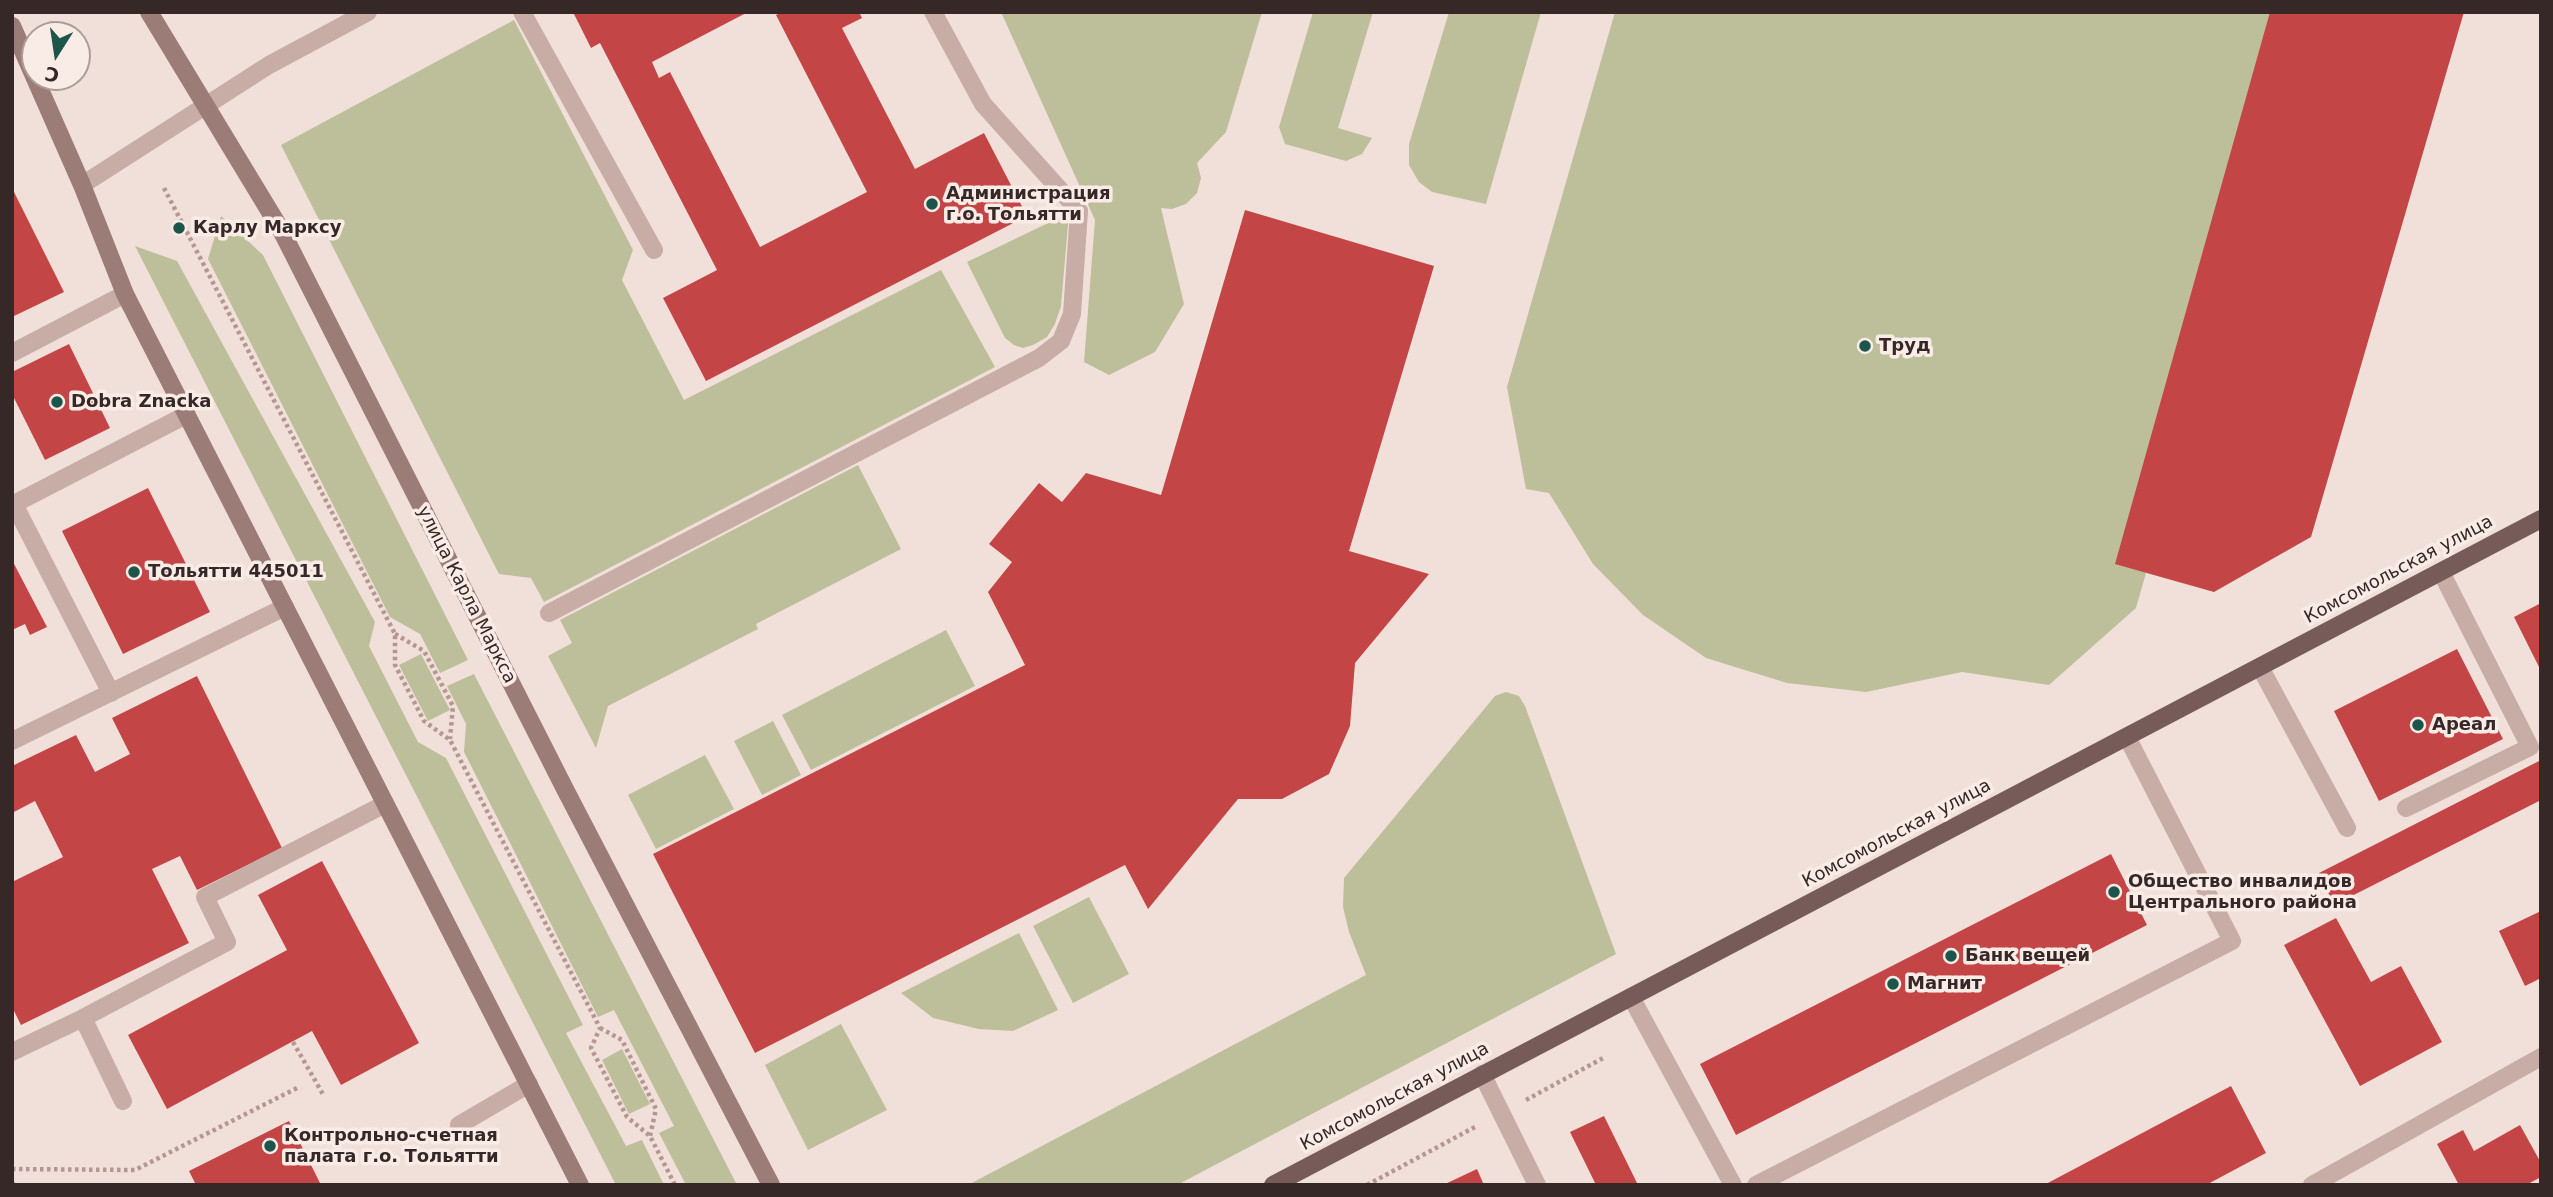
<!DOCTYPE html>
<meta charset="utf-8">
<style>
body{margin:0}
#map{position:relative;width:2553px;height:1197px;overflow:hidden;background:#f1e0da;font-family:"DejaVu Sans",sans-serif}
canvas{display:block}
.frame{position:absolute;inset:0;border:14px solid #352827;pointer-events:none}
.north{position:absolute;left:21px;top:21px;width:70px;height:70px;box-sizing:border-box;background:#f9ebe6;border:2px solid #ab9d9a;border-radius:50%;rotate:192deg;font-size:19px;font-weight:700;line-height:28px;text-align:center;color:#352827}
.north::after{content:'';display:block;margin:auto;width:24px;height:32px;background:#1d554b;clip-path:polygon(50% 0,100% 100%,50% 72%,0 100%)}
</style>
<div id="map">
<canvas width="2553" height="1197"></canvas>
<div class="frame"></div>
<div class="north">С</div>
</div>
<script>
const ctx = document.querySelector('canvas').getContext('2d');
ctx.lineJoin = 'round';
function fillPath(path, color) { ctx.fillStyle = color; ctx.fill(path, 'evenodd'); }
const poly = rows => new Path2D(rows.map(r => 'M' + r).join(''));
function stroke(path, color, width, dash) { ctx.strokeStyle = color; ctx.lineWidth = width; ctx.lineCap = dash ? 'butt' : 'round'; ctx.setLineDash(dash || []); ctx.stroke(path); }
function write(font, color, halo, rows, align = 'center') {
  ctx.font = font + ' "DejaVu Sans",sans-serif'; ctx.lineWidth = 7; ctx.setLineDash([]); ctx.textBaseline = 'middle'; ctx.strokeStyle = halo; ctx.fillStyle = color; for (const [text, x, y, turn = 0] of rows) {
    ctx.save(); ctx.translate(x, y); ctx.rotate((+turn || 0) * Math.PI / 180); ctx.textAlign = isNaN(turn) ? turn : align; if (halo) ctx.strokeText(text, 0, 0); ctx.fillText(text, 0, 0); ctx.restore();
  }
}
fillPath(poly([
 [1001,12,1262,12,1226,132,1197,163,1201,178,1197,193,1186,204,1172,209,1161,208,1184,304,1155,352,1109,375,1084,362,1095,220],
 [1313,12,1373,12,1338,128,1372,138,1362,154,1346,161,1285,144,1279,127],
 [1449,12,1541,12,1486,204,1432,192,1419,182,1409,165,1409,144],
 [1615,12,2306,12,2136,608,2049,685,1962,672,1866,692,1787,683,1706,658,1643,615,1593,564,1549,493,1526,489,1507,387],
 [514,20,633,250,622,280,684,400,941,270,995,367,544,602,531,578,499,574,281,145],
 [1069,213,1061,306,1055,324,1047,337,1033,345,1023,348,1014,345,1005,338,967,262],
 [221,216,263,255,468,660,440,673,420,634,390,617,208,259],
 [135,246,177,261,375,622,369,646,418,742,446,758,583,1025,566,1033,626,1146,642,1140,664,1185,616,1185],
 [858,465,901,549,756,624,758,629,608,706,596,748,548,656,572,643,560,620],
 [946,630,975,686,811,770,782,715],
 [421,654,450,710,428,721,399,665],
 [474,674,737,1185,686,1185,659,1133,674,1126,614,1010,598,1017,464,752,466,724,447,686],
 [1506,692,1519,696,1525,706,1616,954,1177,1185,968,1185,1366,975,1349,932,1343,907,1344,878,1495,696],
 [773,721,801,775,762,795,734,741],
 [705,755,734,809,656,849,628,795],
 [1089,897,1129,974,1073,1003,1033,926],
 [1019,933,1058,1010,1013,1031,979,1029,933,1018,901,993],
 [841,1024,887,1110,808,1150,765,1065],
 [622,1049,650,1104,629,1114,602,1060]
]), '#bcbf9a');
fillPath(poly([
 [573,12,748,12,652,62,659,78,670,72,760,247,867,192,776,15,782,12,859,12,862,18,842,28,915,169,984,133,1027,216,706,381,663,298,717,270,600,43,591,48],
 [2270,12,2464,12,2311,537,2214,592,2115,564],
 [12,188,64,292,12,317],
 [1245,210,1434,266,1349,551,1429,574,1355,663,1350,726,1329,774,1282,799,1238,799,1148,909,1125,865,755,1053,653,854,1025,665,988,592,1012,562,989,544,1039,483,1062,502,1086,473,1161,495],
 [69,344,110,428,45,460,12,394,12,372],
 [148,488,210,612,123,654,62,531],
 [12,560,47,627,30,635,25,624,12,630],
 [2541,603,2541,671,2514,617],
 [2457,649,2503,739,2379,801,2334,711],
 [197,676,282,848,197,890,180,856,152,869,189,943,21,1025,12,1007,12,882,63,857,35,801,12,813,12,766,76,735,95,772,130,754,112,718],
 [2541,760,2541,800,2334,905,2319,873],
 [2111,854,2147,925,1736,1135,1700,1064],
 [322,861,419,1043,341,1085,312,1031,167,1109,128,1035,287,950,258,895],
 [2541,911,2541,978,2525,986,2499,931],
 [2336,918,2371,982,2401,966,2442,1042,2360,1086,2284,945],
 [2231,1086,2266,1153,2206,1185,2044,1185],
 [1604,1116,1638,1185,1596,1185,1570,1132],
 [289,1121,321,1185,196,1185,189,1171],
 [2520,1125,2541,1163,2541,1177,2526,1185,2459,1185,2437,1144,2463,1130,2474,1151],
 [1477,1169,1484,1185,1443,1185]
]), '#c34546');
stroke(poly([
 [164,188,395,634,395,665,424,721,450,740,600,1028,591,1048,627,1117,650,1136,675,1185],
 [395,634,424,651,453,706,450,739],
 [600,1028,622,1040,656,1109,650,1136],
 [293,1042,324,1096],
 [1526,1100,1605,1057],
 [12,1169,135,1170,299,1087],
 [12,1182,14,1185],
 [1367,1185,1475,1127]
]), '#b49790', 4.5, [3.5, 3.5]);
stroke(poly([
 [522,12,654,250],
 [12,353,125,294],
 [549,613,1039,358,1061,341,1072,314,1079,211,983,104,933,12],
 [2260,667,2347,828],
 [111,693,14,504,186,415],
 [12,741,285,607],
 [2406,808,2530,747,2441,572],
 [1631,997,1733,1185],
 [83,1018,123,1101],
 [12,1052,83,1018,227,942,205,897,385,804],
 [1482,1074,1537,1185],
 [459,1125,529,1084],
 [1756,1185,2232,941,2127,737]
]), '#c8ada6', 18);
stroke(poly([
 [82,185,269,65,368,12],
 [2312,1185,2541,1057]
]), '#c8ada6', 18);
stroke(poly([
 [149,12,281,230,567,793,771,1185],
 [12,26,82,185,125,294,580,1185]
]), '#9c7c77', 18);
stroke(poly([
 [1273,1185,2541,519]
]), '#765b58', 18);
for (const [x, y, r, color] of [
 [932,204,7,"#1d554b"],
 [179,228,7,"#1d554b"],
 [1865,346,7,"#1d554b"],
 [57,402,7,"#1d554b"],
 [134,572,7,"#1d554b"],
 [2418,725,7,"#1d554b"],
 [2114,892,7,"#1d554b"],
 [1951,956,7,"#1d554b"],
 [1893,984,7,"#1d554b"],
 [270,1146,7,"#1d554b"]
]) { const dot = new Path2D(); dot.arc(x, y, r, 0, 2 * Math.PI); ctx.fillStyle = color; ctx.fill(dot); stroke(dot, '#f9ebe6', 2.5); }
write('bold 18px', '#352827', '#f9ebe6', [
 ["Администрация",946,194],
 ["г.о. Тольятти",946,215],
 ["Карлу Марксу",193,228],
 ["Труд",1879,346],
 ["Dobra Znacka",71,402],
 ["Тольятти 445011",148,572],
 ["Ареал",2432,725],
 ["Общество инвалидов",2128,882],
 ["Центрального района",2128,903],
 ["Банк вещей",1965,956],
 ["Магнит",1907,984],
 ["Контрольно-счетная",284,1136],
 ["палата г.о. Тольятти",284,1157]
], 'left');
write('18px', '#352827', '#f9ebe6', [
 ["Комсомольская улица",2399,570,-28],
 ["улица Карла Маркса",466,595,63],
 ["Комсомольская улица",1897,834,-28],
 ["Комсомольская улица",1395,1097,-28]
]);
</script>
